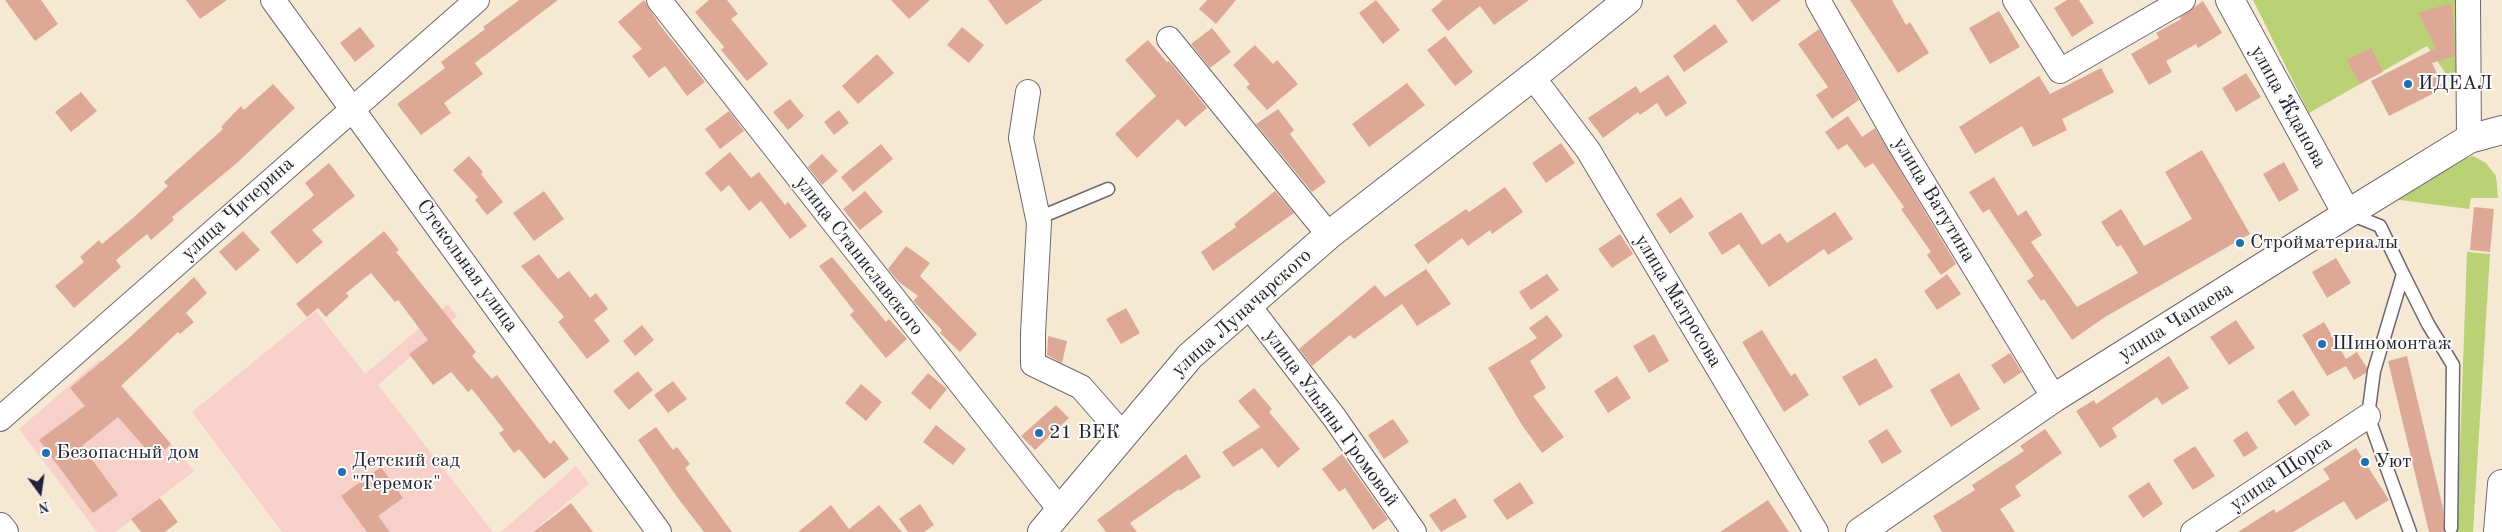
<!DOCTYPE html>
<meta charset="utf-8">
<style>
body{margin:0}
#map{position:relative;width:2502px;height:532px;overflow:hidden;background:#f6e9d4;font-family:"Old Standard TT",serif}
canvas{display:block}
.north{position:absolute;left:15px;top:467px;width:50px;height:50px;-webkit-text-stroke:4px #fdfcf7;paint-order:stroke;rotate:166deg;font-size:14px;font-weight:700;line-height:20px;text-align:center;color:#22223b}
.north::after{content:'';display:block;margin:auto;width:18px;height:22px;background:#22223b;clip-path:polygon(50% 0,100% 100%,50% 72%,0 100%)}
</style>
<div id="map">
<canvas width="2502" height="532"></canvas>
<div class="north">N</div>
</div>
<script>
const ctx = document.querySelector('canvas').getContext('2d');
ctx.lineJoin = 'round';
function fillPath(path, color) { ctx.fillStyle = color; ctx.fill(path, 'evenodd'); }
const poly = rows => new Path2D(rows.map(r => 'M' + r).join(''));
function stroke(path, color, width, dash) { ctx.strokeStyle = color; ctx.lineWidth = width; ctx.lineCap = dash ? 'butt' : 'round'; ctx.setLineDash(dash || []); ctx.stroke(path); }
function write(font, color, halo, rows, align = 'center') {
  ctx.font = font + ' "Old Standard TT",serif'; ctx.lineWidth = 4; ctx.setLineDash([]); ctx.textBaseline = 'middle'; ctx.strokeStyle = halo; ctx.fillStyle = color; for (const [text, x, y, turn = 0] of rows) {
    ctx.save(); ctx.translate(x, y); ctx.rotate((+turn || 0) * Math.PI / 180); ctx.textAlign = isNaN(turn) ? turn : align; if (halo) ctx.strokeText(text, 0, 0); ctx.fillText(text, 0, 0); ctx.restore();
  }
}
fillPath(poly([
 [448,304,457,316,378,385,493,532,282,532,192,412,316,311,365,374],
 [100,359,194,471,116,532,97,532,19,429],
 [576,466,589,484,532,532,501,532]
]), '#f7d0ca');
fillPath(poly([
 [2253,0,2459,0,2460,71,2446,74,2427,46,2309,113],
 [2473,156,2486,163,2496,176,2498,198,2471,198,2469,209,2392,199,2447,164],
 [2467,252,2490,254,2473,532,2457,532]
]), '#bbd175');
fillPath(poly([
 [5,0,41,0,58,24,35,41],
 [186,0,227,0,200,19],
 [519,0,558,0,475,63,483,74,444,103,451,113,421,135,397,104,445,68,441,62,485,29,483,27],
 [644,0,659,24,705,82,687,96,665,66,649,78,632,56,642,49,618,22],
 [709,0,727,0,738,14,731,19,768,64,747,81,721,50,724,47,695,12],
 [891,0,930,0,909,19],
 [988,0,1043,0,1006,25],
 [1207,0,1236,0,1216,24,1199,9],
 [1376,0,1400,30,1383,44,1359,13],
 [1443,0,1529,0,1494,25,1480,6,1448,31,1431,10],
 [1736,0,1781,0,1752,22],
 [1850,0,1892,0,1906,25,1910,22,1929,53,1898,73],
 [2067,0,2079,0,2094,23,2072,37,2054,8],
 [2203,1,2222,33,2198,48,2196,44,2166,61,2172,72,2149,85,2131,54,2159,38,2156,33,2181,19,2180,17],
 [2452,3,2455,56,2432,63,2444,88,2389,116,2371,81,2436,48,2418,13],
 [1999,11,2020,47,1990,64,1969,28],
 [1715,24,1728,42,1684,72,1673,56],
 [360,27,375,46,355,62,340,43],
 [962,27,984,45,969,63,947,45],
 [1212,28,1231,52,1210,68,1191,44],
 [1819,29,1859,100,1832,119,1816,95,1828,87,1798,44],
 [1445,36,1473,72,1455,86,1427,50],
 [1148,40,1167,62,1169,61,1207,108,1185,127,1178,119,1137,158,1115,134,1156,96,1125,60],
 [1255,45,1273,64,1277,60,1298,84,1267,110,1246,87,1250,84,1233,65],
 [2371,48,2383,72,2360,84,2347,60],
 [877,54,894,73,858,104,842,86],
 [2101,68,2114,92,2062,119,2067,130,2033,147,2022,126,1975,154,1959,127,2039,76,2050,94],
 [2246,73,2261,97,2236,112,2222,88],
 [1668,75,1687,103,1666,117,1657,103,1640,115,1638,112,1603,138,1588,118,1636,86,1640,93],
 [1407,83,1425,105,1369,147,1352,124],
 [273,84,295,108,238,162,172,217,174,220,151,240,147,234,116,260,121,267,74,308,55,286,84,262,80,257,99,240,102,244,133,218,168,186,164,182,223,129,221,127,241,106,244,110],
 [81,92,97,111,71,132,55,112],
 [790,99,804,116,788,130,773,112],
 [1278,109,1294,130,1290,134,1326,182,1312,192,1256,124],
 [839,110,849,123,834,135,824,122],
 [729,111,744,131,720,149,705,129],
 [1848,116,1862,137,1875,128,1956,264,1941,275,1927,255,1931,252,1901,209,1904,207,1873,163,1865,168,1847,144,1838,150,1825,132],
 [1561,143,1575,163,1546,183,1532,163],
 [881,144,893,159,853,192,841,177],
 [2202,150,2250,234,2105,317,2072,340,2044,299,2041,301,2027,281,2034,276,1989,209,1983,213,1969,192,1994,177,2018,216,2026,210,2042,235,2031,242,2077,307,2138,273,2121,245,2117,247,2101,222,2121,209,2144,246,2192,219,2165,172],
 [730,152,751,178,759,172,785,205,788,202,807,226,790,239,761,201,749,211,729,185,721,192,705,173],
 [822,154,838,171,822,185,808,167],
 [469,156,483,172,481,174,503,202,487,215,475,200,478,197,453,170],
 [2284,162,2299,190,2279,202,2263,174],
 [329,163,355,196,312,230,323,242,297,264,270,232,314,195,305,183],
 [1505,187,1523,212,1492,234,1490,230,1468,246,1462,238,1428,264,1414,245,1466,209,1469,212],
 [544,191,564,219,534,241,513,213],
 [865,191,883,212,860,230,843,209],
 [1275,191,1294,213,1213,271,1201,252,1236,227,1234,224],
 [1681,197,1694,217,1670,234,1656,214],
 [2474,207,2494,209,2490,252,2470,250],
 [1741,212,1762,245,1780,233,1787,243,1835,212,1853,239,1828,255,1824,249,1769,287,1739,244,1722,255,1708,233],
 [243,231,260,250,236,271,219,252],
 [384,231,399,250,396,252,476,352,472,356,492,379,497,375,550,444,554,440,569,459,544,479,519,449,514,453,499,433,504,430,472,389,468,392,451,372,433,385,409,354,428,340,398,300,395,302,371,273,346,293,349,296,326,317,318,308,307,317,296,304],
 [1620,234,1633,254,1612,268,1598,249],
 [906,246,930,263,920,276,977,334,960,352,940,333,942,330,913,301,918,296,899,282,888,269],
 [539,254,558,279,569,271,590,298,596,293,608,309,594,320,610,341,587,359,558,322,564,317,521,266],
 [832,257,886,322,889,319,907,339,886,358,850,315,854,311,819,266],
 [2336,258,2351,283,2327,298,2312,272],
 [1426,269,1451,304,1417,326,1402,304,1354,339,1350,335,1312,366,1299,349,1375,285,1385,297],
 [1547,274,1559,290,1531,310,1519,292],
 [1947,274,1961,294,1937,310,1924,291],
 [194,277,207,293,186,313,194,322,180,334,178,332,121,386,171,444,155,459,118,417,82,446,118,495,93,513,39,440,85,406,70,388,128,339],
 [1126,308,1140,333,1121,344,1106,319],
 [1547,315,1563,336,1530,361,1546,388,1533,396,1564,437,1542,453,1522,425,1488,368,1537,338,1529,328],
 [2236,320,2255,348,2229,365,2210,337],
 [2324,322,2346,359,2357,352,2367,368,2366,373,2354,380,2346,366,2327,376,2302,335],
 [642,325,654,340,635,356,623,341],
 [1762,330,1791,376,1795,373,1809,395,1784,412,1742,342],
 [1654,334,1669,361,1649,373,1633,346],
 [1048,336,1067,341,1062,363,1047,355],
 [2010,353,2022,372,2004,384,1991,365],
 [2169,356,2189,388,2162,405,2157,397,2112,428,2117,437,2100,448,2076,411,2094,400,2096,404],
 [2407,356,2443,508,2444,532,2429,532,2388,361],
 [1876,358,1893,387,1859,406,1842,377],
 [638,371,653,390,629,410,613,391],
 [928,373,947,389,930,410,911,393],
 [1959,373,1980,409,1951,427,1930,390],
 [1617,376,1631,398,1608,413,1594,391],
 [673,381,687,399,668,413,654,395],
 [861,384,882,402,866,421,845,403],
 [1254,388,1272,409,1269,412,1300,449,1278,468,1262,448,1233,467,1222,452,1260,427,1238,401],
 [2293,390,2310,415,2295,426,2277,401],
 [1056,405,1069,418,1035,450,1021,436],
 [1393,419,1409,442,1384,459,1368,435],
 [936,425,966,449,953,465,923,442],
 [656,427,673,450,677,447,690,464,685,468,732,532,704,532,677,497,638,440],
 [1887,429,1902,452,1882,464,1868,441],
 [2045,429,2062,453,2015,486,2021,496,2000,509,2015,532,1942,532,1933,516,1975,490,1972,485,2024,451,2020,446],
 [2247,431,2258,448,2244,457,2233,440],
 [2195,446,2215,476,2193,490,2173,460],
 [2356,448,2389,500,2356,520,2344,501,2293,532,2238,532,2274,509,2276,513,2330,479,2323,469],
 [1186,454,1201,477,1180,491,1179,489,1130,523,1137,532,1106,532,1097,520],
 [1342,454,1388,519,1373,530,1345,488,1339,492,1322,469],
 [381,467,403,498,378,516,390,532,367,532,341,496],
 [1520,482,1534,503,1507,520,1493,500],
 [2149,482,2163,504,2143,518,2128,496],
 [160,498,178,522,165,532,141,532,131,519],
 [1455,498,1467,517,1441,532,1429,515],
 [1768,500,1789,532,1720,532],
 [571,503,593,532,533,532],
 [920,504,934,525,924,532,908,532,899,519],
 [831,505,849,529,879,505,902,532,798,532]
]), '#dea897');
const lane = poly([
 [2350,214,2380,226,2403,274,2374,371,2368,416,2410,532],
 [1039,223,1048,214,1108,189],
 [2403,274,2428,324,2453,365,2451,528]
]);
const street = poly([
 [273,0,659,532],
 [659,0,1061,511],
 [1818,0,1899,143,2054,398],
 [2015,0,2060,71,2183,0],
 [2468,0,2469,139],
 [1169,39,1329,235],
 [1532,76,1588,150,1816,532],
 [1028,92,1021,138,1039,223,1033,333,1033,364,1081,387,1123,435],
 [1248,305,1334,417,1414,532],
 [0,419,477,0],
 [2193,532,2368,416]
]);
const secondary = poly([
 [2230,0,2347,214],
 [0,527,4,532],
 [1042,532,1190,356,1329,235,1545,67,1628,0],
 [1860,532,2054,398,2347,214,2469,139,2502,130]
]);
const primary = poly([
 [2498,532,2502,484]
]);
stroke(lane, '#6c6871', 15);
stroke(street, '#6c6871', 26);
stroke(secondary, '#6c6871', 30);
stroke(primary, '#6c6871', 30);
stroke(lane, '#fff', 12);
stroke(street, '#fff', 24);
stroke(secondary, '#fff', 28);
stroke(primary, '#fff', 28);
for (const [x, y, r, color] of [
 [2408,84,5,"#1f6fb2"],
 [2240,243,5,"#1f6fb2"],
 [2322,344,5,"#1f6fb2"],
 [1039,433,5,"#1f6fb2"],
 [46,453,5,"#1f6fb2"],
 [2365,462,5,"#1f6fb2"],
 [342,472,5,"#1f6fb2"]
]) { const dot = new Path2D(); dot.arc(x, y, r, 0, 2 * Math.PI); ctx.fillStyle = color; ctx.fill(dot); stroke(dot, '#fdfcf7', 2); }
write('20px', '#22223b', '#fdfcf7', [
 ["ИДЕАЛ",2418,84],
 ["Стройматериалы",2250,243],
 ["Шиномонтаж",2332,344],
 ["21 ВЕК",1049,433],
 ["Безопасный дом",56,453],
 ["Детский сад",352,461],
 ["\"Теремок\"",352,484],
 ["Уют",2375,462]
], 'left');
write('20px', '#22223b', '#fdfcf7', [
 ["улица Жданова",2288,107,61],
 ["улица Ватутина",1934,200,59],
 ["улица Чичерина",238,209,-42],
 ["улица Станиславского",859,256,52],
 ["Стекольная улица",467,266,54],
 ["улица Матросова",1678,301,59],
 ["улица Луначарского",1242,313,-42],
 ["улица Чапаева",2176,322,-32],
 ["улица Ульяны Громовой",1331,418,54],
 ["улица Щорса",2281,474,-34]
]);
</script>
